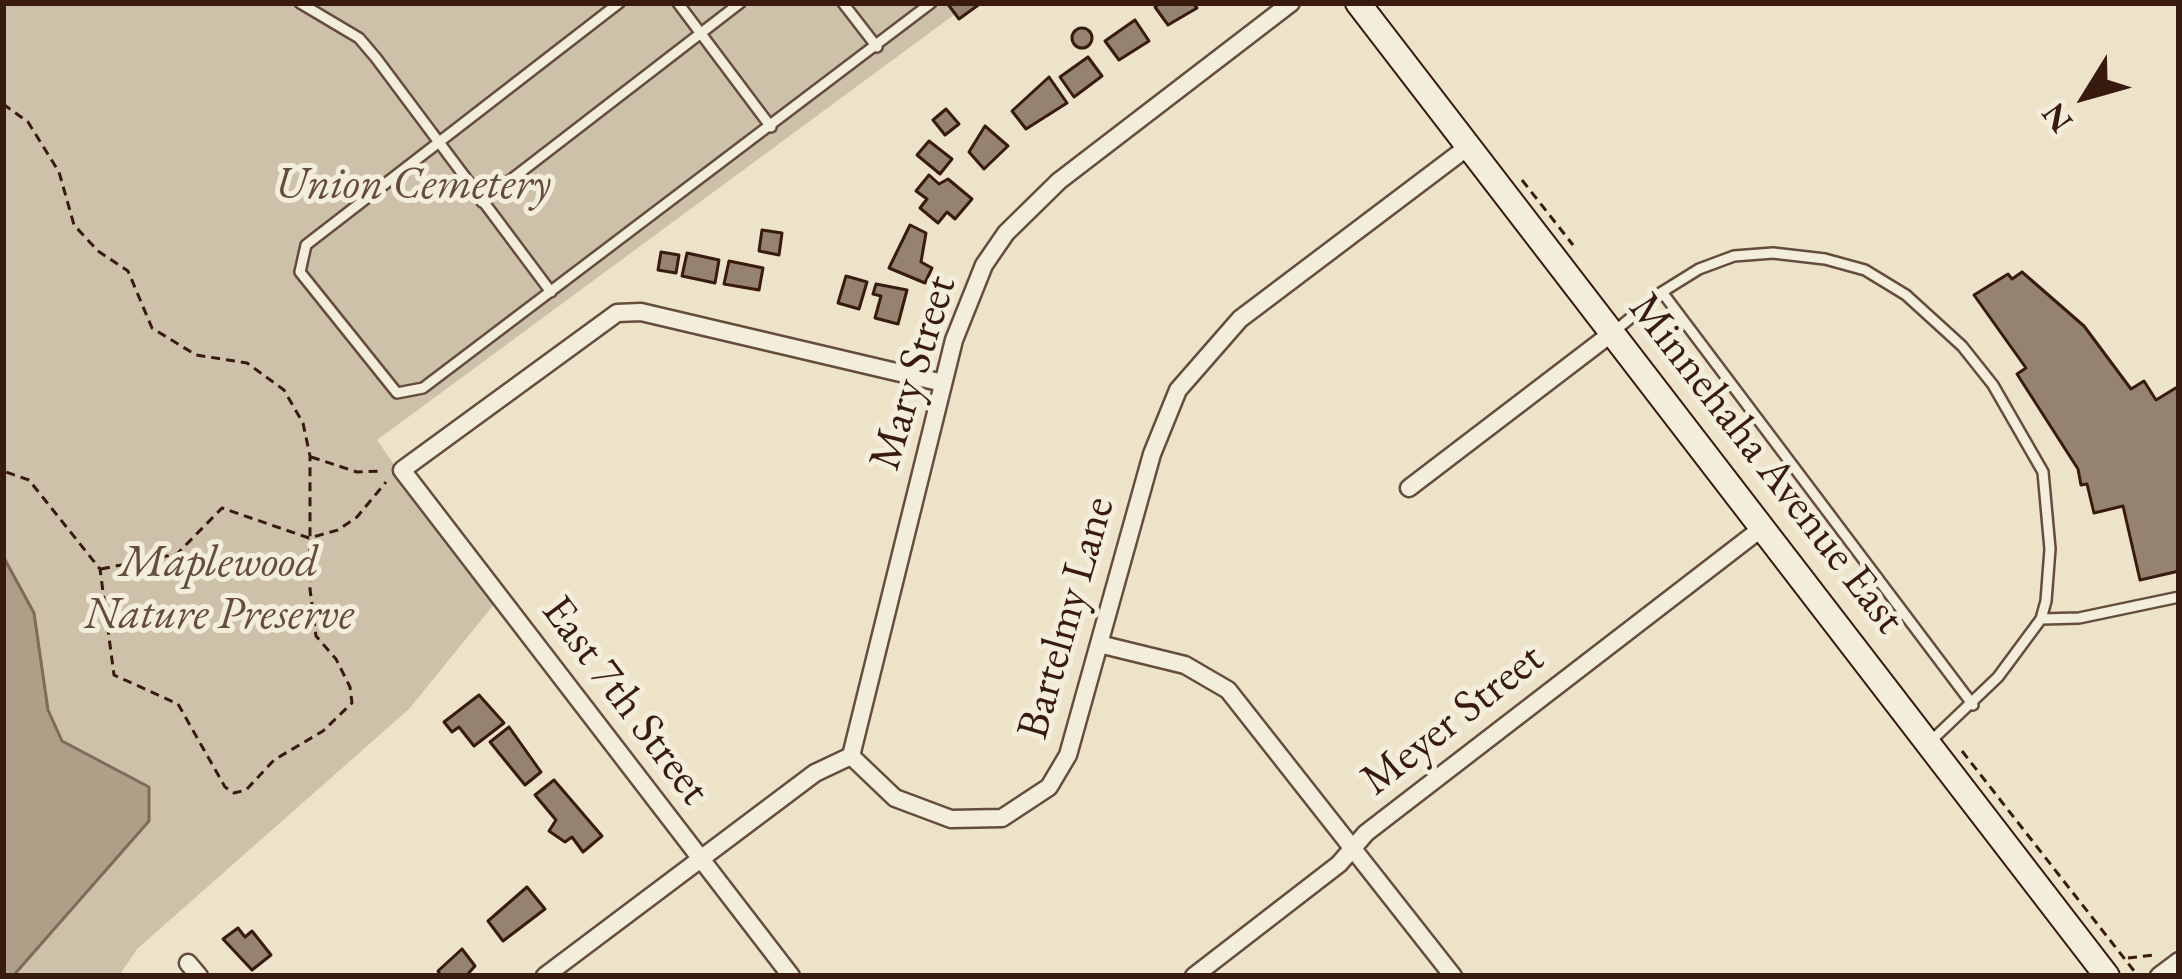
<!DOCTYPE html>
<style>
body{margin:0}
#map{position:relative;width:2182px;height:979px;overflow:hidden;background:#ece3c9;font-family:"EB Garamond",serif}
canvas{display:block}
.frame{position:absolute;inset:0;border:6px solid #391a0e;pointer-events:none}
.north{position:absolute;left:2026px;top:36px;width:120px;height:120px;-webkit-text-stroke:9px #f3eddc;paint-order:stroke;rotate:233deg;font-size:33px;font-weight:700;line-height:48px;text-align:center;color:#391a0e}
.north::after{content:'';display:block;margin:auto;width:42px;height:54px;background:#391a0e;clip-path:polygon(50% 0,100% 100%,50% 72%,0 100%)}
</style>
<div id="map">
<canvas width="2182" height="979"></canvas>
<div class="frame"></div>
<div class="north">N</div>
</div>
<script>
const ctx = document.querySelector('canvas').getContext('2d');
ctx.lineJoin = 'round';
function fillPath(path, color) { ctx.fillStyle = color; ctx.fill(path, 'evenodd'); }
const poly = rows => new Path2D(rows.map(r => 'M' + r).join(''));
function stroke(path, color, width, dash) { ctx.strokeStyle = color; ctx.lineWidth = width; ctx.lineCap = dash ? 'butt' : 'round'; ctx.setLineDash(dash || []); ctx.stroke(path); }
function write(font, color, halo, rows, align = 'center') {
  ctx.font = font + ' "EB Garamond",serif'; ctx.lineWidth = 10; ctx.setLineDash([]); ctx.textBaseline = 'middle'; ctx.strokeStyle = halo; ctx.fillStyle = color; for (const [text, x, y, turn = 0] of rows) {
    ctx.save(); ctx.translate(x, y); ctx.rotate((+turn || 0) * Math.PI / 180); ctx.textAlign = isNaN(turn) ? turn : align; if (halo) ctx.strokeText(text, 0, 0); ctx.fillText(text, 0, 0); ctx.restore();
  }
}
fillPath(poly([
 [3,3,970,3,377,440,454,550,500,597,409,709,137,949,119,976,3,976]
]), '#cec1a9');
const water = poly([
 [3,556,34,613,48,710,62,741,149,787,149,821,13,976,3,976,3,556]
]);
fillPath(water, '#af9f89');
stroke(water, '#806a58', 3);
const building = poly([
 [947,3,981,3,959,19,947,3],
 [1160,3,1193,3,1197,8,1168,25,1155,7,1160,3],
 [1135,20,1149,41,1119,60,1105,41,1135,20],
 '1072 38a10 10 0 1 1 20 0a10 10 0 1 1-20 0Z',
 [1088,57,1102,76,1074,97,1060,77,1088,57],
 [1049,77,1067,103,1026,129,1012,111,1049,77],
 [946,109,959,124,945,135,933,120,946,109],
 [985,126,1008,146,984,169,969,152,985,126],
 [929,141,952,159,940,174,917,155,929,141],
 [929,175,939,184,948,179,972,199,955,219,947,212,938,223,920,208,927,199,916,191,929,175],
 [910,225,926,233,921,262,932,268,925,283,889,268,910,225],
 [762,230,782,233,779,255,759,251,762,230],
 [661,252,679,255,676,273,658,270,661,252],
 [687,253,719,260,715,283,682,276,687,253],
 [729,261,763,268,759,290,724,284,729,261],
 [2022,272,2084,326,2131,389,2144,381,2156,400,2179,386,2179,571,2140,580,2123,506,2094,513,2087,484,2081,485,2078,469,2017,374,2026,368,1974,295,2008,274,2012,279,2022,272],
 [846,276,867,282,859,309,838,303,846,276],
 [876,284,907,290,898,324,875,318,881,296,873,294,876,284],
 [479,695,504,723,474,746,459,727,452,732,444,722,479,695],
 [509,727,541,772,525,785,490,742,509,727],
 [554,780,602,836,583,852,572,837,565,842,549,831,556,820,535,795,554,780],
 [527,887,545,909,503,941,488,921,527,887],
 [238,928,245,937,252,931,271,955,252,970,223,939,238,928],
 [462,949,475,966,466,976,441,976,438,971,462,949]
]);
fillPath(building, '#96836f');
stroke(building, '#391a0e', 3);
const lane = poly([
 [300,3,359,38,376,58,551,292],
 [619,3,306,245,300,272,397,393,423,388,931,3],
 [678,3,771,127],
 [843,3,877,47],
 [482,202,740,3],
 [1662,292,1973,705],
 [1616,330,1662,292,1699,269,1734,256,1773,253,1825,259,1865,270,1906,295,1962,346,1993,385,2043,472,2050,549,2046,601,2041,619,1998,677,1932,740],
 [2041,619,2079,618,2179,597]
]);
const street = poly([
 [1409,488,1612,333],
 [1099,644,1185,665,1228,690,1453,976],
 [851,756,895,798,951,819,1002,818,1049,787,1068,755,1152,454,1178,390,1240,319,1469,146],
 [851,756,954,340,984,265,1006,233,1059,181,1291,3],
 [188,963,199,976],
 [545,976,815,773,851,756],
 [791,976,402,470,617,313,641,312,943,383],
 [1194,976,1339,864,1366,833,1762,528],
 [2159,976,2179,961]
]);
const secondary = poly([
 [1358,3,2107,976]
]);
stroke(lane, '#664c3d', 14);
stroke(street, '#664c3d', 21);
stroke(secondary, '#391a0e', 28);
stroke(poly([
 [3,104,28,122,59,172,74,225,98,251,128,271,152,328,196,355,247,363,284,390,303,423,310,456,310,589,316,636,336,659,350,687,352,703,323,731,274,760,246,790,234,793,225,787,178,704,114,675,100,569,29,480,3,471],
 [1522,180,1573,245],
 [311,457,357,472,383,471],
 [101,569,177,554,222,508,309,538,338,530,357,517,386,482],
 [1962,751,2138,976],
 [2128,958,2154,955]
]), '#391a0e', 3, [9, 6]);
stroke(lane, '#f3eddc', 9);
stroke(street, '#f3eddc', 16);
stroke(secondary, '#f3eddc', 24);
write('italic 45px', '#664c3c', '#f3eddc', [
 ["Union Cemetery",413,186],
 ["Maplewood",219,564],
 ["Nature Preserve",219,616]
]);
write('45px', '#391a0e', '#f3eddc', [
 ["Mary Street",914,373,-73],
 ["Minnehaha Avenue East",1766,464,52],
 ["Bartelmy Lane",1067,618,-74],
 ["East 7th Street",625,701,53],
 ["Meyer Street",1453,720,-38]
]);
</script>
